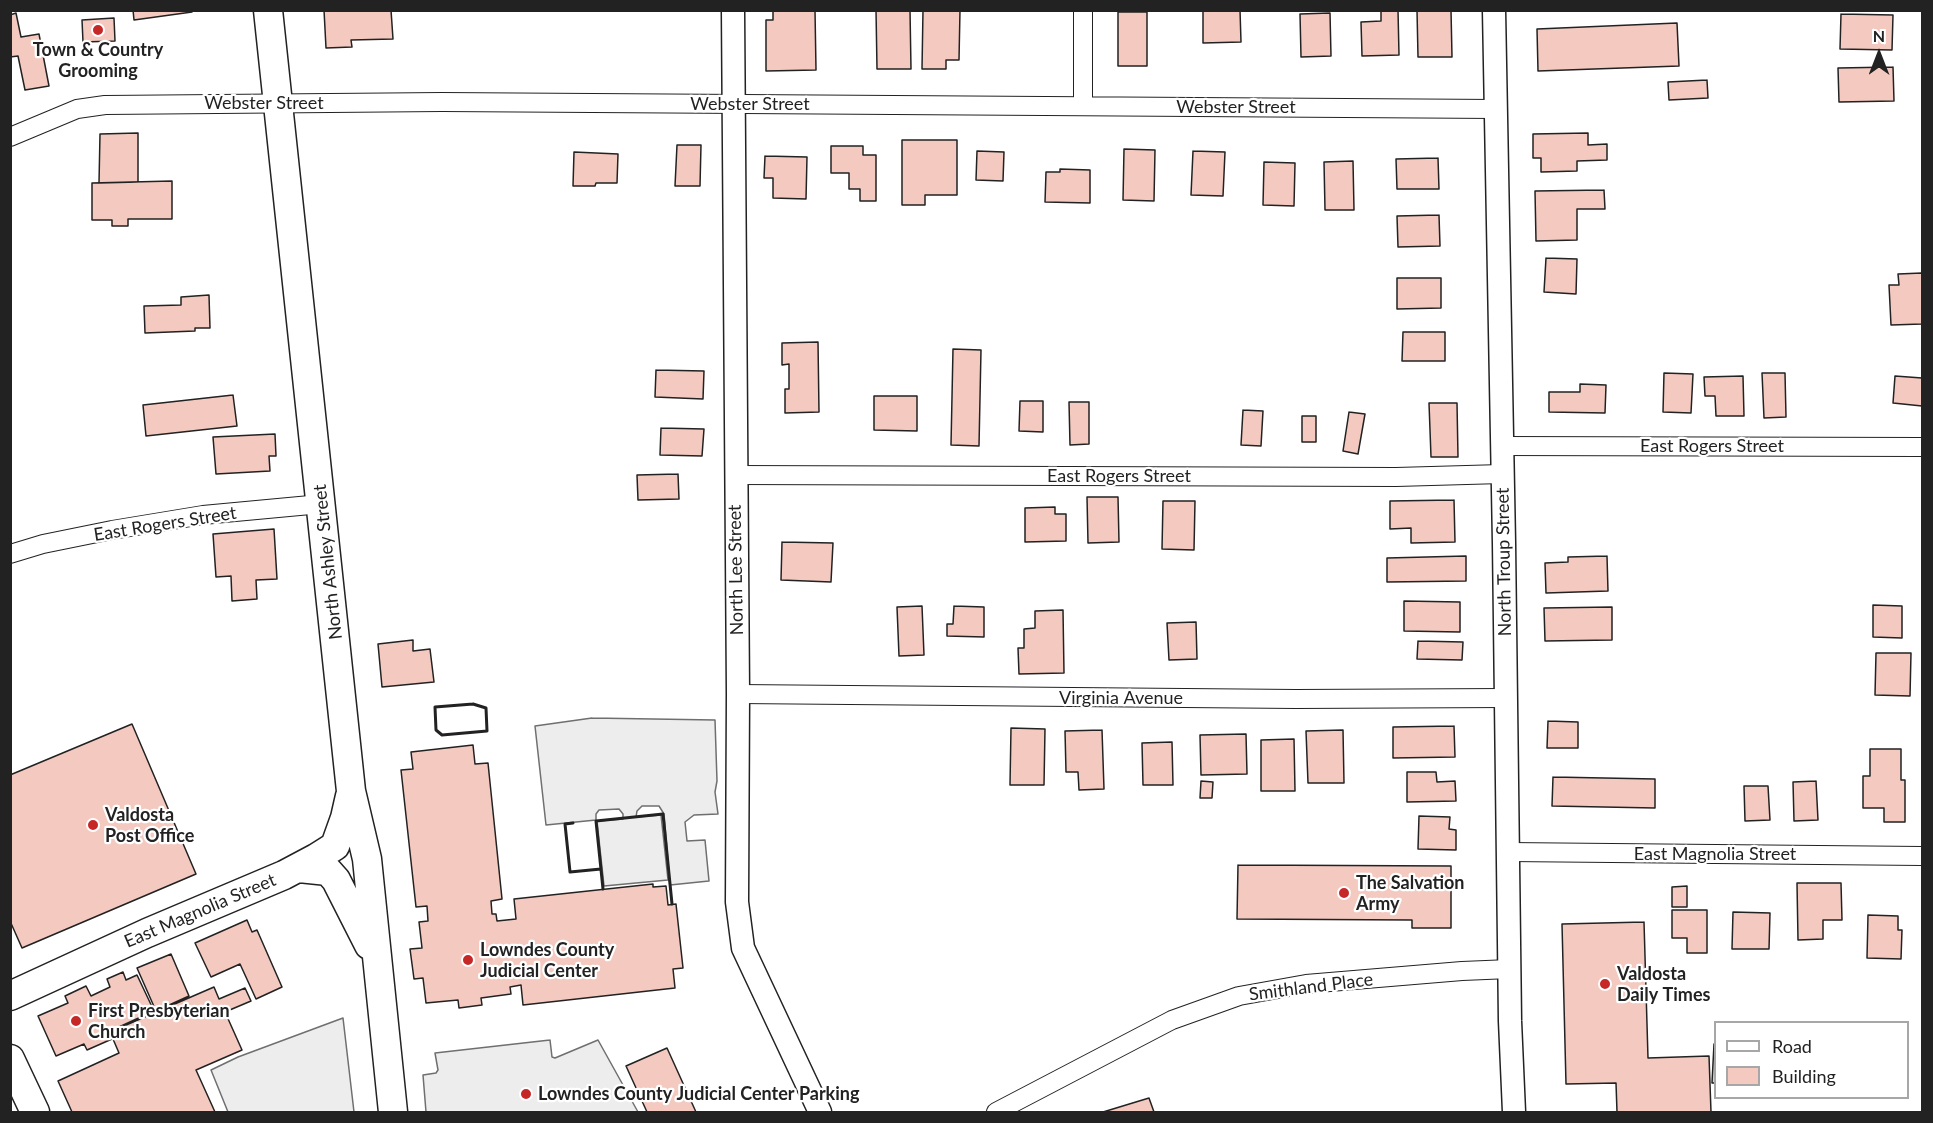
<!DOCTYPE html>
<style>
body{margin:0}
#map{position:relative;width:1933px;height:1123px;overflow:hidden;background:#fff;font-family:Lato,sans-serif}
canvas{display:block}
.frame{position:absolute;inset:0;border:12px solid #222;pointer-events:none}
.legend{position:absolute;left:1714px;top:1021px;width:195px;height:78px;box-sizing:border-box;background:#fff;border:2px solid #a7a7a7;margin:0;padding:8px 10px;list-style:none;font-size:18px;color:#222}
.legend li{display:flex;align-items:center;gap:12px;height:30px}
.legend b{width:30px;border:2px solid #a7a7a7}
.north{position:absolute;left:1849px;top:24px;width:60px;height:60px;-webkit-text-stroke:4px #fff;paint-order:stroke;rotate:0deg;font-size:16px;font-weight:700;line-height:24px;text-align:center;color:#222}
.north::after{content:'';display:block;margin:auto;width:21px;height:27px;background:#222;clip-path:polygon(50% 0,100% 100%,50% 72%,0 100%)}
</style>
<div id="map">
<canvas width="1933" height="1123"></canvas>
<div class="frame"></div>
<ul class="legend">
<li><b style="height:8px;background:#fff"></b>Road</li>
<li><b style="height:16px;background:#f3c9c0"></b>Building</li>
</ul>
<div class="north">N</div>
</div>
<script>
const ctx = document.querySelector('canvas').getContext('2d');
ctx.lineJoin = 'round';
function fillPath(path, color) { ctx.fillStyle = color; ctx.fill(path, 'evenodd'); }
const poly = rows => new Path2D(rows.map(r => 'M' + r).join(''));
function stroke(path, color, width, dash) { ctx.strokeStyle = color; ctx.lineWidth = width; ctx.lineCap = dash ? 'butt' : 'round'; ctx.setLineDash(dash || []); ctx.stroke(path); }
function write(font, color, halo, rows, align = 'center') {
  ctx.font = font + ' Lato,sans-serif'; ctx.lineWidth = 4.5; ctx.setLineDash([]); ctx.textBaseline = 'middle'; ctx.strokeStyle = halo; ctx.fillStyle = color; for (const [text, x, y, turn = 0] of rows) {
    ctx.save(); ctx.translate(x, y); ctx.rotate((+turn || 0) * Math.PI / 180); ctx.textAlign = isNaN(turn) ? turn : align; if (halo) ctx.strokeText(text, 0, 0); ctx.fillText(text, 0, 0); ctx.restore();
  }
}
const parking = poly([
 [592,718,715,720,717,781,715,792,718,814,694,815,685,822,687,841,705,840,709,881,670,885,664,814,659,806,642,806,637,811,636,817,661,815,668,880,604,886,597,821,623,819,623,814,619,809,599,810,596,814,596,820,546,825,535,726,592,718],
 [343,1018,354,1112,228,1112,211,1070,238,1057,343,1018],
 [550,1040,552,1057,555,1058,598,1040,638,1112,426,1112,423,1075,436,1073,438,1070,435,1053,550,1040]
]);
fillPath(parking, '#ededed');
stroke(parking, '#6f6f6f', 1.5);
const building = poly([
 [133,10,192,10,192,12,134,20,133,10],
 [324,10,391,10,393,39,351,40,352,47,326,48,324,10],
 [773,10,815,10,816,70,766,71,766,20,773,20,773,10],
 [876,10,910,10,911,69,877,69,876,10],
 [923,10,960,10,959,60,946,60,946,69,922,69,923,10],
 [1203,10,1240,10,1241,42,1203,43,1203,10],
 [1381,10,1398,10,1399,55,1362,56,1361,22,1381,21,1381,10],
 [1417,10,1451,10,1452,57,1418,57,1417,10],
 [1118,12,1147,12,1147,66,1118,66,1118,12],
 [16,13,21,37,39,34,49,86,25,90,18,56,10,57,10,15,16,13],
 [1330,13,1331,56,1301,57,1300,14,1330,13],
 [1841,14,1893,15,1892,50,1840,49,1841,14],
 [114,18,115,41,83,42,82,20,114,18],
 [1677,23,1679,66,1538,71,1537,29,1677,23],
 [1893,67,1894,101,1839,102,1838,68,1893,67],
 [1707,80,1708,98,1669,100,1668,82,1707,80],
 [138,133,138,182,99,183,100,134,138,133],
 [1588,133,1588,145,1607,144,1607,160,1577,161,1577,171,1541,172,1541,158,1533,158,1533,134,1588,133],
 [902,140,957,140,957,195,925,195,925,205,902,205,902,140],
 [677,145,701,145,700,186,675,186,677,145],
 [831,146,863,146,863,155,876,155,876,201,860,201,860,189,849,189,849,173,831,173,831,146],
 [1124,149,1155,150,1154,201,1123,200,1124,149],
 [977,151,1004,152,1003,181,976,180,977,151],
 [1193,151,1225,152,1223,196,1191,195,1193,151],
 [574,152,618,154,617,183,596,183,595,186,573,186,574,152],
 [765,156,807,157,806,199,773,198,773,178,764,178,765,156],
 [1438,158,1439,189,1397,189,1396,159,1438,158],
 [1353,161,1354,210,1325,210,1324,162,1353,161],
 [1264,162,1295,163,1294,206,1263,205,1264,162],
 [1060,169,1090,170,1090,203,1045,202,1046,172,1060,172,1060,169],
 [172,181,172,219,128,219,128,226,112,226,112,220,92,220,92,183,172,181],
 [1604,190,1605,209,1577,209,1577,240,1536,241,1535,191,1604,190],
 [1439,215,1440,246,1398,247,1397,216,1439,215],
 [1546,258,1577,259,1576,294,1544,292,1546,258],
 [1922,273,1922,324,1891,325,1889,285,1899,285,1898,274,1922,273],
 [1397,278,1441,278,1441,308,1397,309,1397,278],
 [209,295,210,328,195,328,195,331,145,333,144,306,181,305,181,297,209,295],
 [1403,332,1445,332,1445,361,1402,361,1403,332],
 [818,342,819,412,785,413,785,389,789,389,789,364,782,365,782,343,818,342],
 [953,349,981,350,979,446,951,445,953,349],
 [656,370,704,371,703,399,655,397,656,370],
 [1664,373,1693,374,1691,413,1663,412,1664,373],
 [1762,373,1785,373,1786,417,1764,418,1762,373],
 [1743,376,1744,416,1716,416,1715,396,1705,396,1704,377,1743,376],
 [1895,376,1922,378,1922,406,1893,403,1895,376],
 [1580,384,1606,385,1605,413,1549,412,1549,392,1580,392,1580,384],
 [233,395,237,426,146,436,143,405,233,395],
 [874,396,917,396,917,431,874,430,874,396],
 [1020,401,1043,401,1043,432,1019,431,1020,401],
 [1069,402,1089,402,1089,444,1070,445,1069,402],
 [1429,403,1457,403,1458,457,1431,457,1429,403],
 [1243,410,1263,411,1261,446,1241,445,1243,410],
 [1349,412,1365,414,1358,454,1343,451,1349,412],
 [1302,416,1316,416,1316,442,1302,442,1302,416],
 [661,428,704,429,702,456,660,455,661,428],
 [275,434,276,456,269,456,270,471,216,474,213,437,275,434],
 [678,474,679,499,638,500,637,475,678,474],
 [1087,497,1118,497,1119,542,1088,543,1087,497],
 [1454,500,1455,542,1411,543,1411,528,1390,529,1390,501,1454,500],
 [1163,501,1195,501,1194,550,1162,549,1163,501],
 [1055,507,1055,514,1066,514,1066,541,1025,542,1025,508,1055,507],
 [274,529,277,579,256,580,257,599,232,601,231,576,216,577,213,534,274,529],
 [782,542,833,543,831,582,781,580,782,542],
 [1466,556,1466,581,1387,582,1387,558,1466,556],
 [1607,556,1608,591,1546,593,1545,563,1568,562,1568,557,1607,556],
 [1404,601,1460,602,1460,632,1404,631,1404,601],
 [1873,605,1902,606,1902,638,1873,637,1873,605],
 [922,606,924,655,899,656,897,607,922,606],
 [954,606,984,607,984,637,947,636,947,624,953,624,954,606],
 [1612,607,1612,640,1545,641,1544,608,1612,607],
 [1063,610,1064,673,1019,674,1018,648,1024,648,1024,629,1035,628,1035,611,1063,610],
 [1196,622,1197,659,1169,660,1167,623,1196,622],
 [413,640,413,651,430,649,434,682,382,687,378,644,413,640],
 [1418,641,1463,642,1462,660,1417,659,1418,641],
 [1876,653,1911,653,1910,696,1875,695,1876,653],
 [1548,721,1578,722,1578,748,1547,748,1548,721],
 [132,724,196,874,22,948,10,921,10,775,132,724],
 [1454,726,1455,757,1393,758,1393,727,1454,726],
 [1011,728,1045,729,1044,785,1010,785,1011,728],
 [1102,730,1104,789,1079,790,1078,772,1066,772,1065,731,1102,730],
 [1343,730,1344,783,1308,783,1306,731,1343,730],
 [1246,734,1247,774,1201,775,1200,735,1246,734],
 [1294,739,1295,791,1261,791,1261,740,1294,739],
 [1172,742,1173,785,1143,785,1142,743,1172,742],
 [473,745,475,764,488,763,502,899,491,901,492,914,496,914,497,921,516,919,514,899,653,884,653,887,666,886,668,905,676,904,683,968,673,969,675,988,523,1005,521,985,510,987,511,994,481,998,482,1005,459,1008,458,1000,426,1003,423,978,414,979,410,949,422,948,419,922,428,921,427,906,416,907,401,770,413,769,411,752,473,745],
 [1870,749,1901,749,1901,780,1905,780,1905,822,1884,822,1884,808,1863,808,1863,776,1870,776,1870,749],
 [1407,772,1436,772,1437,782,1455,781,1456,801,1407,802,1407,772],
 [1553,777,1655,779,1655,808,1552,806,1553,777],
 [1201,781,1213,782,1212,798,1200,798,1201,781],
 [1816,781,1818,820,1794,821,1793,782,1816,781],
 [1744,786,1768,786,1770,820,1745,821,1744,786],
 [1419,816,1450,817,1449,829,1456,830,1456,850,1418,849,1419,816],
 [1238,865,1451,866,1451,928,1412,928,1412,920,1237,919,1238,865],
 [1797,883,1841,883,1842,920,1823,920,1823,939,1798,940,1797,883],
 [1687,886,1687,907,1672,907,1672,887,1687,886],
 [1672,910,1707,910,1707,953,1687,953,1687,938,1672,938,1672,910],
 [1733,912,1770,913,1769,949,1732,949,1733,912],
 [1868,915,1898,916,1898,930,1902,930,1901,959,1867,958,1868,915],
 [247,920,252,932,257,930,282,987,256,999,240,964,211,977,195,943,247,920],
 [1644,922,1648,1058,1709,1056,1711,1112,1617,1112,1616,1083,1566,1084,1562,924,1644,922],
 [171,954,189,996,156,1011,137,968,171,954],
 [123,972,126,980,137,975,154,1011,108,1032,112,1039,87,1050,84,1044,56,1056,38,1016,68,1003,65,996,86,986,91,996,110,987,107,979,123,972],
 [214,987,219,999,245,988,251,1001,225,1012,242,1050,196,1070,215,1112,72,1112,58,1081,119,1053,110,1032,214,987],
 [1714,1044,1716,1044,1716,1083,1712,1083,1714,1044],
 [667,1048,696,1112,647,1112,626,1066,667,1048],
 [1149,1098,1154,1112,1103,1112,1149,1098]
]);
fillPath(building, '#f3c9c0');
stroke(building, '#222', 1.5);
const minor = poly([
 [1083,10,1083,106],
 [10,137,77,109,105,105,442,102,1496,109],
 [1501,446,1922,447],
 [735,475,1396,477,1502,474],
 [10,554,43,544,112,530,203,515,321,504],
 [738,694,1296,699,1505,698],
 [1508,852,1922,856],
 [996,1112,1172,1020,1239,996,1306,984,1462,971,1510,969]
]);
const tertiary = poly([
 [733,10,738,694,737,902,743,948,820,1112],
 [1494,10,1504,543,1510,1021,1514,1112]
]);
const primary = poly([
 [268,10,351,791,367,859,393,1112],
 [299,868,328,871,336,880,369,945],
 [10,996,147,933,284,875,316,858,335,846,345,818,350,796],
 [10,1059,35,1112]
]);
stroke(minor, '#222', 20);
stroke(tertiary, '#222', 25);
stroke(primary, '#222', 31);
stroke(minor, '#fff', 18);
stroke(tertiary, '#fff', 22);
stroke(primary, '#fff', 28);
stroke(poly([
 [473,704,486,708,487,731,442,735,436,730,435,707,473,704],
 [573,823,565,824,570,872,601,869],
 [603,889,596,821,663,814,672,904]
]), '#222', 3);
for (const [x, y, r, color] of [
 [98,30,6,"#c62828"],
 [93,825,6,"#c62828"],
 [1344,893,6,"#c62828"],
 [468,960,6,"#c62828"],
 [1605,984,6,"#c62828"],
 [76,1021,6,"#c62828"],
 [526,1094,6,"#c62828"]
]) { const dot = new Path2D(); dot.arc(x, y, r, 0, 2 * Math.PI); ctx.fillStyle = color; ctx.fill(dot); stroke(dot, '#fff', 2); }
write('bold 18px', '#222', '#fff', [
 ["Town & Country",98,50,"center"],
 ["Grooming",98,71,"center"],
 ["Valdosta",105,815],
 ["Post Office",105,836],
 ["The Salvation",1356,883],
 ["Army",1356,904],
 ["Lowndes County",480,950],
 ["Judicial Center",480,971],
 ["Valdosta",1617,974],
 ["Daily Times",1617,995],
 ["First Presbyterian",88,1011],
 ["Church",88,1032],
 ["Lowndes County Judicial Center Parking",538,1094]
], 'left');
write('18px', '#222', '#fff', [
 ["Webster Street",264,103],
 ["Webster Street",750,104],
 ["Webster Street",1236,107],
 ["East Rogers Street",1712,446],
 ["East Rogers Street",1119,476],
 ["East Rogers Street",165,524,-9],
 ["North Ashley Street",328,562,-96],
 ["North Troup Street",1504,562,-91],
 ["North Lee Street",736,570,-91],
 ["Virginia Avenue",1121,698],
 ["East Magnolia Street",1715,854],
 ["East Magnolia Street",200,911,-23],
 ["Smithland Place",1311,987,-7]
]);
</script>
